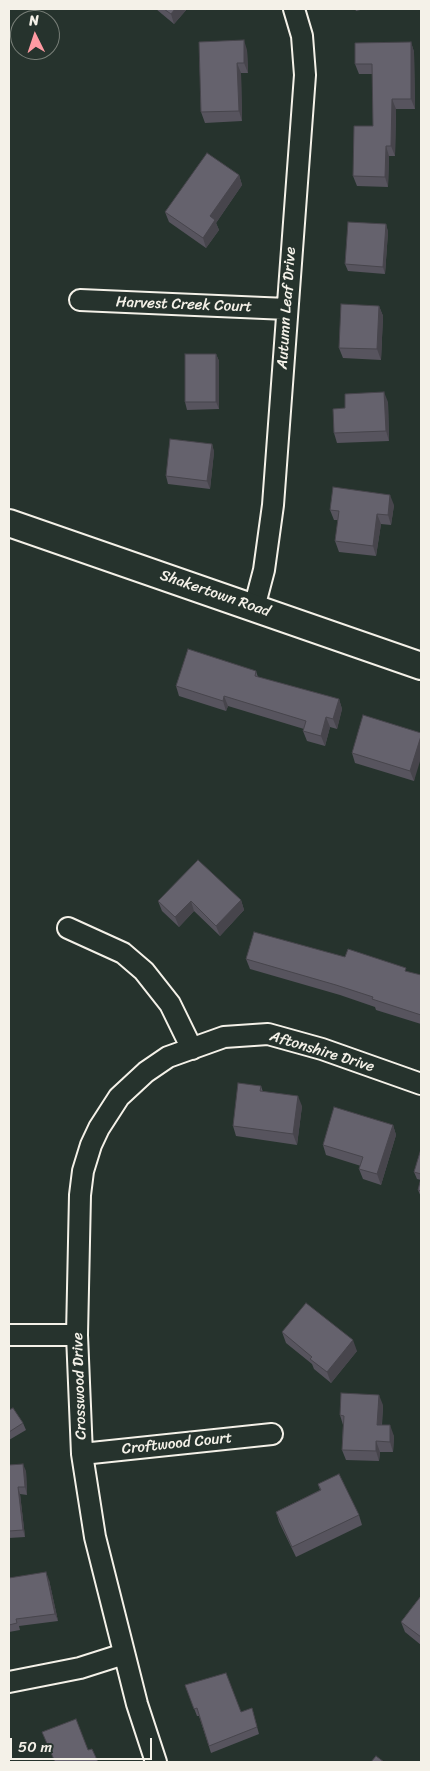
<!DOCTYPE html>
<style>
body{margin:0}
#map{position:relative;width:430px;height:1771px;overflow:hidden;background:#26332d;font-family:Sriracha,sans-serif}
canvas{display:block}
.frame{position:absolute;inset:0;border:10px solid #f4f1e8;pointer-events:none}
.north{position:absolute;left:10px;top:10px;width:50px;height:50px;box-sizing:border-box;background:#26332d;border:1px solid #787f78;border-radius:50%;rotate:356deg;font-size:14px;font-weight:700;line-height:20px;text-align:center;color:#f4f1e8}
.north::after{content:'';display:block;margin:auto;width:18px;height:22px;background:#ff9aa2;clip-path:polygon(50% 0,100% 100%,50% 72%,0 100%)}
.scale{position:absolute;left:10px;top:1738px;width:142px;height:22px;box-sizing:border-box;border:2px solid #f4f1e8;border-top:0;padding-left:6px;font-size:15px;line-height:18px;white-space:nowrap;color:#f4f1e8;-webkit-text-stroke:4px #26332d;paint-order:stroke}
</style>
<div id="map">
<canvas width="430" height="1771"></canvas>
<div class="frame"></div>
<div class="north">N</div>
<div class="scale">50 m</div>
</div>
<script>
const ctx = document.querySelector('canvas').getContext('2d');
ctx.lineJoin = 'round';
const poly = rows => new Path2D(rows.map(r => 'M' + r).join(''));
function stroke(path, color, width, dash) { ctx.strokeStyle = color; ctx.lineWidth = width; ctx.lineCap = dash ? 'butt' : 'round'; ctx.setLineDash(dash || []); ctx.stroke(path); }
function fillPath(path, color) { ctx.fillStyle = color; ctx.fill(path, 'evenodd'); }
function write(font, color, halo, rows, align = 'center') {
  ctx.font = font + ' Sriracha,sans-serif'; ctx.lineWidth = 4; ctx.setLineDash([]); ctx.textBaseline = 'middle'; ctx.strokeStyle = halo; ctx.fillStyle = color; for (const [text, x, y, turn = 0] of rows) {
    ctx.save(); ctx.translate(x, y); ctx.rotate((+turn || 0) * Math.PI / 180); ctx.textAlign = isNaN(turn) ? turn : align; if (halo) ctx.strokeText(text, 0, 0); ctx.fillText(text, 0, 0); ctx.restore();
  }
}
const minor = poly([
 [80,300,287,309],
 [254,608,264,570,273,505,305,75,302,36,294,9],
 [68,928,123,953,144,971,170,1004,192,1049],
 [9,1335,77,1335],
 [82,1454,272,1434],
 [9,1682,80,1668,124,1654],
 [156,1762,137,1704,95,1537,82,1454,77,1335,80,1195,83,1171,91,1145,99,1128,119,1097,146,1072,168,1057,224,1037,268,1034,322,1049,421,1084]
]);
const tertiary = poly([
 [9,523,421,666]
]);
stroke(minor, '#f4f1e8', 24);
stroke(tertiary, '#f4f1e8', 30);
stroke(minor, '#26332d', 20);
stroke(tertiary, '#26332d', 26);
fillPath(poly([
 [156,9,187,9,174,24],
 [355,9,365,9,356,11],
 [199,42,247,50,248,73,241,73,242,121,205,123,201,112],
 [411,42,414,52,415,109,396,109,395,156,389,156,388,187,357,186,353,176,373,126,373,74,359,74,355,64],
 [239,175,242,185,216,223,219,230,206,248,169,222,165,212],
 [386,224,388,232,385,274,348,271,345,264],
 [379,306,383,316,381,360,343,358,339,348],
 [216,354,219,361,219,409,187,410,185,402],
 [388,402,389,441,337,443,334,433,345,408],
 [212,444,214,452,210,489,168,484,166,476],
 [394,505,391,525,381,524,376,556,339,552,335,541,338,520,334,520,330,510],
 [256,671,258,677,339,699,342,709,337,729,330,727,325,746,307,741,303,731,304,729,228,706,226,711,179,696,176,686],
 [421,733,414,781,355,763,352,753],
 [241,900,244,910,220,936,194,911,179,927,162,911,158,901],
 [345,957,407,972,421,975,421,1024,376,1010,375,1007,340,995,250,969,246,959],
 [261,1086,263,1092,302,1106,297,1145,236,1136,233,1126],
 [393,1125,396,1135,381,1185,363,1179,359,1169,361,1166,326,1155,323,1145],
 [421,1149,421,1197,418,1190,421,1180,417,1179,414,1172],
 [282,1332,357,1351,331,1383,314,1369,312,1364,286,1343],
 [383,1405,382,1425,394,1436,393,1452,380,1452,379,1461,346,1460,342,1450,343,1425,340,1415],
 [9,1410,23,1423,26,1430,9,1440],
 [9,1465,26,1471,27,1495,20,1494,25,1537,9,1538],
 [318,1484,359,1515,362,1525,296,1557,279,1522,276,1512,320,1490],
 [9,1578,49,1580,58,1621,19,1626,20,1630,9,1632],
 [421,1596,421,1645,405,1632,401,1622],
 [185,1685,241,1712,252,1708,259,1734,211,1753,199,1716,197,1716]
]), '#57545e');
fillPath(poly([
 [175,9,187,9,174,24,171,14],
 [244,40,247,50,248,73,244,63],
 [411,42,414,52,415,109,411,99],
 [237,63,241,73,242,121,239,111],
 [392,99,396,109,395,156,391,146],
 [386,146,389,156,388,187,385,177],
 [239,175,242,185,216,223,219,230,206,248,203,238,210,216],
 [386,224,388,232,385,274,383,267],
 [379,306,383,316,381,360,377,349],
 [216,354,219,361,219,409,216,402],
 [384,392,388,402,389,441,386,431],
 [212,444,214,452,210,489,207,481],
 [390,495,394,505,391,525,388,515],
 [377,514,381,524,376,556,373,546],
 [224,696,228,706,226,711,223,701],
 [339,699,342,709,337,729,333,719],
 [326,717,330,727,325,746,321,736],
 [421,736,421,758,414,781,410,771],
 [241,900,244,910,220,936,216,926],
 [191,901,194,911,179,927,175,917],
 [298,1096,302,1106,297,1145,293,1134],
 [393,1125,396,1135,381,1185,377,1174],
 [353,1340,357,1351,331,1383,327,1372],
 [379,1395,383,1405,381,1435,377,1425],
 [390,1425,394,1436,393,1452,390,1442],
 [376,1441,380,1452,379,1461,376,1451],
 [23,1464,26,1471,27,1495,25,1487],
 [18,1487,20,1494,25,1537,23,1530],
 [46,1572,49,1580,58,1621,55,1614]
]), '#47454c');
const building = poly([
 [164,9,175,9,171,14,164,9],
 [244,40,244,63,237,63,239,111,201,112,199,42,244,40],
 [411,42,411,99,392,99,391,146,386,146,385,177,353,176,354,126,373,126,372,64,355,64,355,43,411,42],
 [207,153,239,175,210,216,215,220,203,238,165,212,207,153],
 [348,222,386,224,383,267,345,264,348,222],
 [341,304,379,306,377,349,339,348,341,304],
 [185,354,216,354,216,402,185,402,185,354],
 [384,392,386,431,334,433,333,409,345,408,345,394,384,392],
 [170,439,212,444,207,481,166,476,170,439],
 [333,487,390,495,388,515,377,514,373,546,335,541,339,511,330,510,333,487],
 [188,649,256,671,255,676,339,699,333,719,326,717,321,736,303,731,306,721,224,696,223,701,176,686,188,649],
 [363,715,421,733,421,736,410,771,352,753,363,715],
 [198,860,241,900,216,926,191,901,175,917,158,901,198,860],
 [254,932,345,957,348,949,406,968,405,971,421,975,421,1015,372,999,373,997,336,985,246,959,254,932],
 [238,1083,261,1086,260,1091,298,1096,293,1134,233,1126,238,1083],
 [334,1107,393,1125,377,1174,359,1169,363,1157,323,1145,334,1107],
 [421,1149,421,1174,414,1172,421,1149],
 [421,1178,421,1191,418,1190,421,1178],
 [306,1303,353,1340,327,1372,310,1359,312,1357,282,1332,306,1303],
 [341,1393,379,1395,377,1425,390,1425,390,1442,376,1441,376,1451,342,1450,344,1416,340,1415,341,1393],
 [13,1408,23,1423,9,1432,9,1410,13,1408],
 [23,1464,25,1487,18,1487,23,1530,9,1531,9,1465,23,1464],
 [339,1474,359,1515,292,1547,276,1512,321,1490,318,1484,339,1474],
 [46,1572,55,1614,16,1619,17,1623,9,1625,9,1578,46,1572],
 [421,1596,421,1637,401,1622,421,1596],
 [226,1673,241,1712,252,1708,257,1727,209,1746,197,1708,194,1709,185,1685,226,1673],
 [76,1719,88,1750,92,1749,98,1762,55,1762,42,1732,76,1719],
 [376,1756,384,1762,371,1762,376,1756]
]);
fillPath(building, '#65626d');
stroke(building, '#47454c', 1);
write('15px', '#f4f1e8', '#26332d', [
 ["Harvest Creek Court",184,305,2],
 ["Autumn Leaf Drive",287,308,-86],
 ["Shakertown Road",215,594,19],
 ["Aftonshire Drive",322,1052,17],
 ["Crosswood Drive",80,1386,-92],
 ["Croftwood Court",177,1444,-6]
]);
</script>
